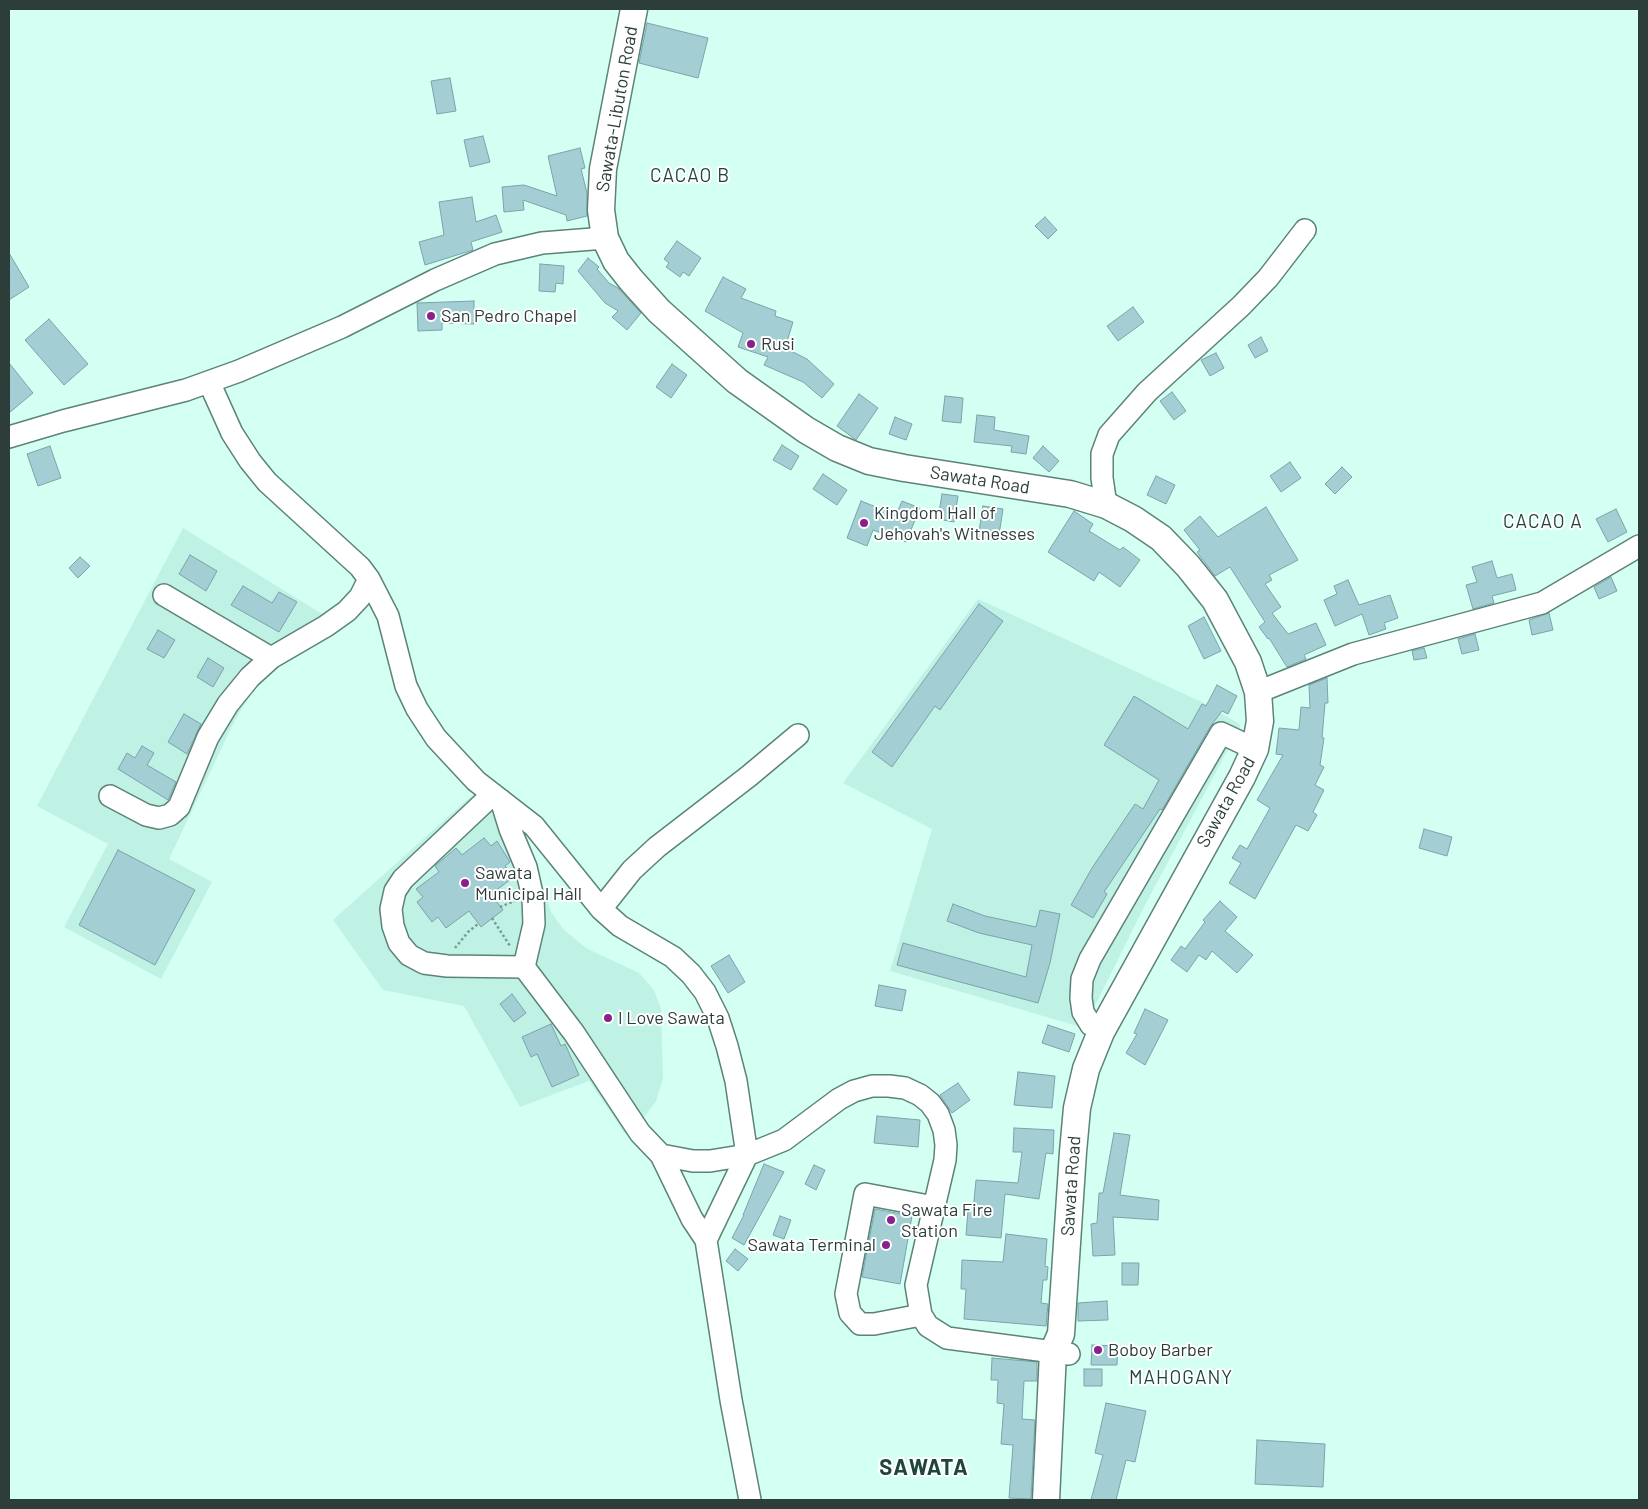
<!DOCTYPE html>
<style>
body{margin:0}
#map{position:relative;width:1648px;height:1509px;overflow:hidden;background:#d4fff3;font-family:Barlow,sans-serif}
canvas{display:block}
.frame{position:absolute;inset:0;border:10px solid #2d3e3a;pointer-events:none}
</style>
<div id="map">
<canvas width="1648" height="1509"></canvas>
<div class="frame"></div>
</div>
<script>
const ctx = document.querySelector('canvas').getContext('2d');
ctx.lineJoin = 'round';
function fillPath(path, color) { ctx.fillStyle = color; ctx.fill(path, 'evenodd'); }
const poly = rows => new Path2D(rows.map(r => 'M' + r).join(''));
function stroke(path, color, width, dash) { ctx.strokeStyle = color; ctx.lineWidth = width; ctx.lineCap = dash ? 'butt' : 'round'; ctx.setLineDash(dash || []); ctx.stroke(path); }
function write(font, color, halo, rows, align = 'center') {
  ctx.font = font + ' Barlow,sans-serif'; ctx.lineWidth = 4; ctx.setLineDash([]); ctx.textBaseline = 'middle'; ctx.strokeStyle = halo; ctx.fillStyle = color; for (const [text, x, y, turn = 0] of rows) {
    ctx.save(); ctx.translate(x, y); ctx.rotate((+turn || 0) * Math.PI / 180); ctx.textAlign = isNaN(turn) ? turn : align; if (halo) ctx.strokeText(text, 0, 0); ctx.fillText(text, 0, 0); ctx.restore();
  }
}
fillPath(poly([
 [183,528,340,625,273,671,252,692,234,722,169,859,212,882,161,979,64,927,108,844,37,806],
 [978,599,1202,702,1241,725,1144,907,1084,1028,890,971,932,829,843,783],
 [478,790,524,830,551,912,564,930,586,948,639,973,654,990,661,1009,663,1079,656,1101,644,1118,625,1134,589,1081,520,1107,464,1006,383,990,333,920]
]), '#bff2e5');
const building = poly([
 [647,23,708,38,698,78,639,63,647,23],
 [450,78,456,111,437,114,431,81,450,78],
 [483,136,490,162,470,167,464,140,483,136],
 [580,148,585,168,581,169,587,193,587,216,567,221,566,215,523,200,524,210,504,212,502,187,524,185,557,196,548,156,580,148],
 [472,197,476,222,496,215,502,232,471,242,473,250,425,265,419,242,444,235,439,202,472,197],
 [1045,217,1057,230,1048,239,1035,226,1045,217],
 [677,241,701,258,689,276,683,272,680,277,666,267,669,263,664,259,677,241],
 [9,253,29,287,9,300,9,253],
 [588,258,599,267,597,269,609,283,618,288,641,313,627,330,612,317,618,311,605,303,578,271,588,258],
 [540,264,564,266,563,284,556,283,555,292,539,291,540,264],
 [723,277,746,289,741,298,776,311,775,316,793,322,785,348,807,359,834,384,822,398,803,382,764,365,768,357,738,347,743,333,705,311,723,277],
 [474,301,474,324,442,323,442,330,418,331,417,303,474,301],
 [1133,307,1144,322,1118,341,1107,326,1133,307],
 [49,319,88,364,64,385,25,340,49,319],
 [1261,337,1268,351,1255,358,1248,345,1261,337],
 [1216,353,1224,368,1210,376,1201,360,1216,353],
 [9,363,33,393,9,413,9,363],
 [672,364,687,375,671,398,656,387,672,364],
 [1172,392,1186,411,1174,420,1160,401,1172,392],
 [859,394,878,408,856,440,837,426,859,394],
 [945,396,963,398,961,423,942,421,945,396],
 [977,415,995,417,994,430,1029,436,1026,454,1011,452,1012,446,974,442,977,415],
 [895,417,912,424,906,440,889,434,895,417],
 [782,445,799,456,791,470,773,460,782,445],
 [50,446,61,478,38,486,27,454,50,446],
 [1043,446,1059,461,1049,472,1033,458,1043,446],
 [1290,462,1301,478,1281,492,1270,476,1290,462],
 [1342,467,1352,477,1335,494,1325,484,1342,467],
 [823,474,847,490,837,505,813,489,823,474],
 [1156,476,1175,485,1166,504,1147,495,1156,476],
 [942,494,958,496,954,522,938,519,942,494],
 [861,501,896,515,902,501,920,508,906,542,873,530,867,546,847,538,861,501],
 [983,506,1003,509,998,541,978,538,983,506],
 [1266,507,1298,560,1269,575,1272,580,1265,584,1281,607,1272,613,1288,634,1316,623,1326,645,1304,655,1306,659,1287,667,1269,638,1268,639,1259,627,1265,622,1230,567,1215,576,1197,552,1200,550,1184,530,1200,516,1218,537,1266,507],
 [1616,509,1627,532,1608,542,1596,519,1616,509],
 [1074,511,1093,524,1089,531,1120,550,1123,547,1140,560,1120,587,1099,572,1094,581,1048,552,1074,511],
 [190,555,217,571,206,591,179,574,190,555],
 [80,557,90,566,78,578,69,568,80,557],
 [1492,561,1497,578,1512,574,1516,590,1492,596,1494,603,1473,609,1466,585,1477,582,1472,567,1492,561],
 [1611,577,1617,591,1599,599,1594,587,1611,577],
 [1348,580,1359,605,1390,595,1398,618,1384,623,1386,629,1369,635,1362,614,1335,626,1324,600,1337,594,1334,586,1348,580],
 [243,586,272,603,279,592,297,602,279,632,231,605,243,586],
 [979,604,1003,621,940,710,935,706,892,767,872,752,979,604],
 [1549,613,1553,630,1532,635,1529,620,1549,613],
 [1204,617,1221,651,1204,659,1188,626,1204,617],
 [158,630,175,640,164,658,147,649,158,630],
 [1475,634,1479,650,1462,654,1458,639,1475,634],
 [1424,648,1427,658,1414,660,1412,651,1424,648],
 [208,658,224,668,213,687,197,677,208,658],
 [1327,678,1328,703,1325,703,1322,738,1324,738,1320,765,1324,767,1315,785,1324,790,1313,812,1317,815,1308,831,1296,825,1255,899,1229,883,1241,863,1232,858,1240,845,1247,849,1270,808,1257,800,1283,755,1276,754,1279,728,1299,730,1301,707,1310,708,1309,685,1327,678],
 [1217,685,1237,696,1228,714,1222,711,1210,727,1162,810,1160,809,1104,892,1107,894,1093,918,1071,905,1092,868,1135,804,1143,809,1159,780,1104,745,1134,696,1188,729,1202,704,1206,706,1217,685],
 [184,714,201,724,187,754,168,742,184,714],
 [142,746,154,753,147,765,176,782,168,800,118,769,127,753,135,758,142,746],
 [1424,829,1452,837,1447,856,1419,848,1424,829],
 [484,838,491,846,497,841,510,862,505,866,514,877,491,894,503,910,481,927,469,911,446,928,438,917,432,922,417,902,423,897,416,889,439,872,435,866,456,848,462,855,484,838],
 [118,850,195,890,155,965,79,925,118,850],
 [1220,901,1237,917,1225,931,1253,955,1237,973,1212,951,1206,960,1199,955,1187,972,1171,960,1181,946,1185,949,1205,922,1203,920,1220,901],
 [953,904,985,916,1036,927,1040,910,1060,914,1050,963,1038,1003,897,965,903,943,1026,977,1032,945,979,933,947,921,953,904],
 [729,955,745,982,728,993,711,966,729,955],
 [879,985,906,990,902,1011,875,1006,879,985],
 [512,994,526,1013,514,1022,500,1004,512,994],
 [1145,1009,1168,1020,1145,1065,1126,1053,1137,1034,1134,1033,1145,1009],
 [551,1024,561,1046,565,1044,579,1075,552,1087,537,1054,531,1057,522,1037,551,1024],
 [1048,1025,1075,1034,1069,1052,1042,1043,1048,1025],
 [1018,1072,1055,1076,1052,1108,1014,1105,1018,1072],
 [958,1083,970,1100,952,1113,940,1095,958,1083],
 [877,1116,920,1120,918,1147,874,1143,877,1116],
 [1014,1128,1054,1130,1053,1154,1046,1153,1039,1199,1005,1194,1001,1238,966,1235,968,1211,973,1211,976,1180,1018,1183,1022,1152,1013,1152,1014,1128],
 [1114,1133,1130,1135,1120,1195,1159,1200,1158,1220,1113,1217,1115,1255,1093,1256,1091,1224,1097,1223,1099,1193,1103,1193,1114,1133],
 [764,1164,784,1172,744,1245,732,1238,744,1215,743,1215,764,1164],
 [814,1165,825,1170,816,1190,805,1184,814,1165],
 [875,1209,912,1216,900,1284,862,1277,875,1209],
 [780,1216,791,1220,784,1239,773,1235,780,1216],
 [1006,1234,1047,1239,1045,1266,1048,1267,1047,1280,1043,1280,1041,1303,1048,1304,1046,1326,964,1319,966,1289,961,1289,962,1260,1003,1262,1006,1234],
 [735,1249,748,1259,738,1271,726,1261,735,1249],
 [1122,1263,1139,1263,1138,1285,1122,1285,1122,1263],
 [1107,1301,1108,1320,1078,1321,1078,1303,1107,1301],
 [1092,1345,1118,1346,1117,1365,1091,1365,1092,1345],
 [992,1358,1037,1362,1037,1381,1024,1381,1022,1419,1035,1420,1031,1499,1009,1498,1013,1445,1001,1444,1004,1404,997,1403,998,1380,991,1380,992,1358],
 [1084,1369,1102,1369,1102,1386,1084,1386,1084,1369],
 [1106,1403,1146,1411,1135,1462,1126,1460,1116,1500,1091,1500,1103,1455,1095,1453,1106,1403],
 [1257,1440,1325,1444,1323,1487,1255,1484,1257,1440]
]);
fillPath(building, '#a3cfd4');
stroke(building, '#79a4a9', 1);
const minor = poly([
 [209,382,232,433,250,461,267,482,360,567,369,579,388,616,406,686,417,709,436,738,476,781,534,826,601,909,620,926,673,957,691,974,705,992,718,1018,727,1046,736,1081,747,1155,706,1240],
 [9,437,63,421,186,390,239,371,342,327,435,280,495,254,542,243,605,238],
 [1106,505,1102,478,1102,454,1109,435,1147,392,1241,306,1268,278,1305,230],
 [164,595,271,658],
 [1258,692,1353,654,1542,603,1639,546],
 [493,794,403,879,395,891,391,909,393,926,399,943,409,955,424,963,447,966,524,967],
 [110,796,146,815,159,818,170,815,179,807,208,737,228,704,250,677,271,658,326,626,347,611,360,597,369,579],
 [501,800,510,829,526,867,533,898,534,924,524,967],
 [601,909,632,870,657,847,749,776,798,735],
 [524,967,574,1033,640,1133,661,1155,693,1161,710,1161,747,1155,784,1140,839,1099,854,1091,872,1086,889,1086,905,1088,920,1095,930,1103,938,1114,944,1130,946,1145,945,1160,916,1285,921,1315,928,1326,947,1338,1069,1354],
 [1101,1032,1091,1025,1083,1012,1081,998,1082,979,1090,959,1221,733,1255,749],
 [661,1155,692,1219,706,1240,731,1400,750,1500],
 [921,1315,874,1324,860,1324,850,1313,846,1294,865,1194,934,1207]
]);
const major = poly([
 [634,9,603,169,601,210,605,238,616,261,631,280,659,311,737,381,806,430,837,448,869,461,904,468,1070,494,1106,505,1133,519,1161,538,1188,566,1215,600,1248,662,1258,692,1260,721,1255,749,1242,777,1101,1032,1086,1069,1077,1108,1073,1152,1061,1334,1053,1352,1046,1500]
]);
stroke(minor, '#5c8378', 24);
stroke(major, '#5c8378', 29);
stroke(poly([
 [500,907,517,900],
 [492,918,510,946],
 [455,948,468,932,478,924]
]), '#7d9a92', 2.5, [2.5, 2.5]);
stroke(minor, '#fff', 21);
stroke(major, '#fff', 26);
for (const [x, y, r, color] of [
 [431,316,5,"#88228a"],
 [751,344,5,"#88228a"],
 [864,523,5,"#88228a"],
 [465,883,5,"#88228a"],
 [608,1018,5,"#88228a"],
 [891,1220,5,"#88228a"],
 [886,1245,5,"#88228a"],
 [1098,1350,5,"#88228a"]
]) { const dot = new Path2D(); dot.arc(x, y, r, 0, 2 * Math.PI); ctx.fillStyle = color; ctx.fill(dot); stroke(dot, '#fff', 2); }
write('18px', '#2d3e3a', '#fff', [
 ["Sawata-Libuton Road",617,109,-80],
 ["Sawata Road",980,480,9],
 ["Sawata Road",1226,802,-61],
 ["Sawata Road",1071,1186,-86]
]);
write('18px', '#2d3e3a', '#fff', [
 ["San Pedro Chapel",441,316],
 ["Rusi",761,344],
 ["Kingdom Hall of",874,513],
 ["Jehovah's Witnesses",874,534],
 ["Sawata",475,873],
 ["Municipal Hall",475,894],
 ["I Love Sawata",618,1018],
 ["Sawata Fire",901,1210],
 ["Station",901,1231],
 ["Sawata Terminal",876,1245,"right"],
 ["Boboy Barber",1108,1350]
], 'left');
ctx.letterSpacing = '1px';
write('19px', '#1f453c', '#fff', [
 ["CACAO B",690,176],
 ["CACAO A",1543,522],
 ["MAHOGANY",1181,1378]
]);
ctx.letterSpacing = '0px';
ctx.letterSpacing = '1px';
write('bold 22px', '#1f453c', '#fff', [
 ["SAWATA",924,1468]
]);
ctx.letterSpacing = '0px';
</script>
